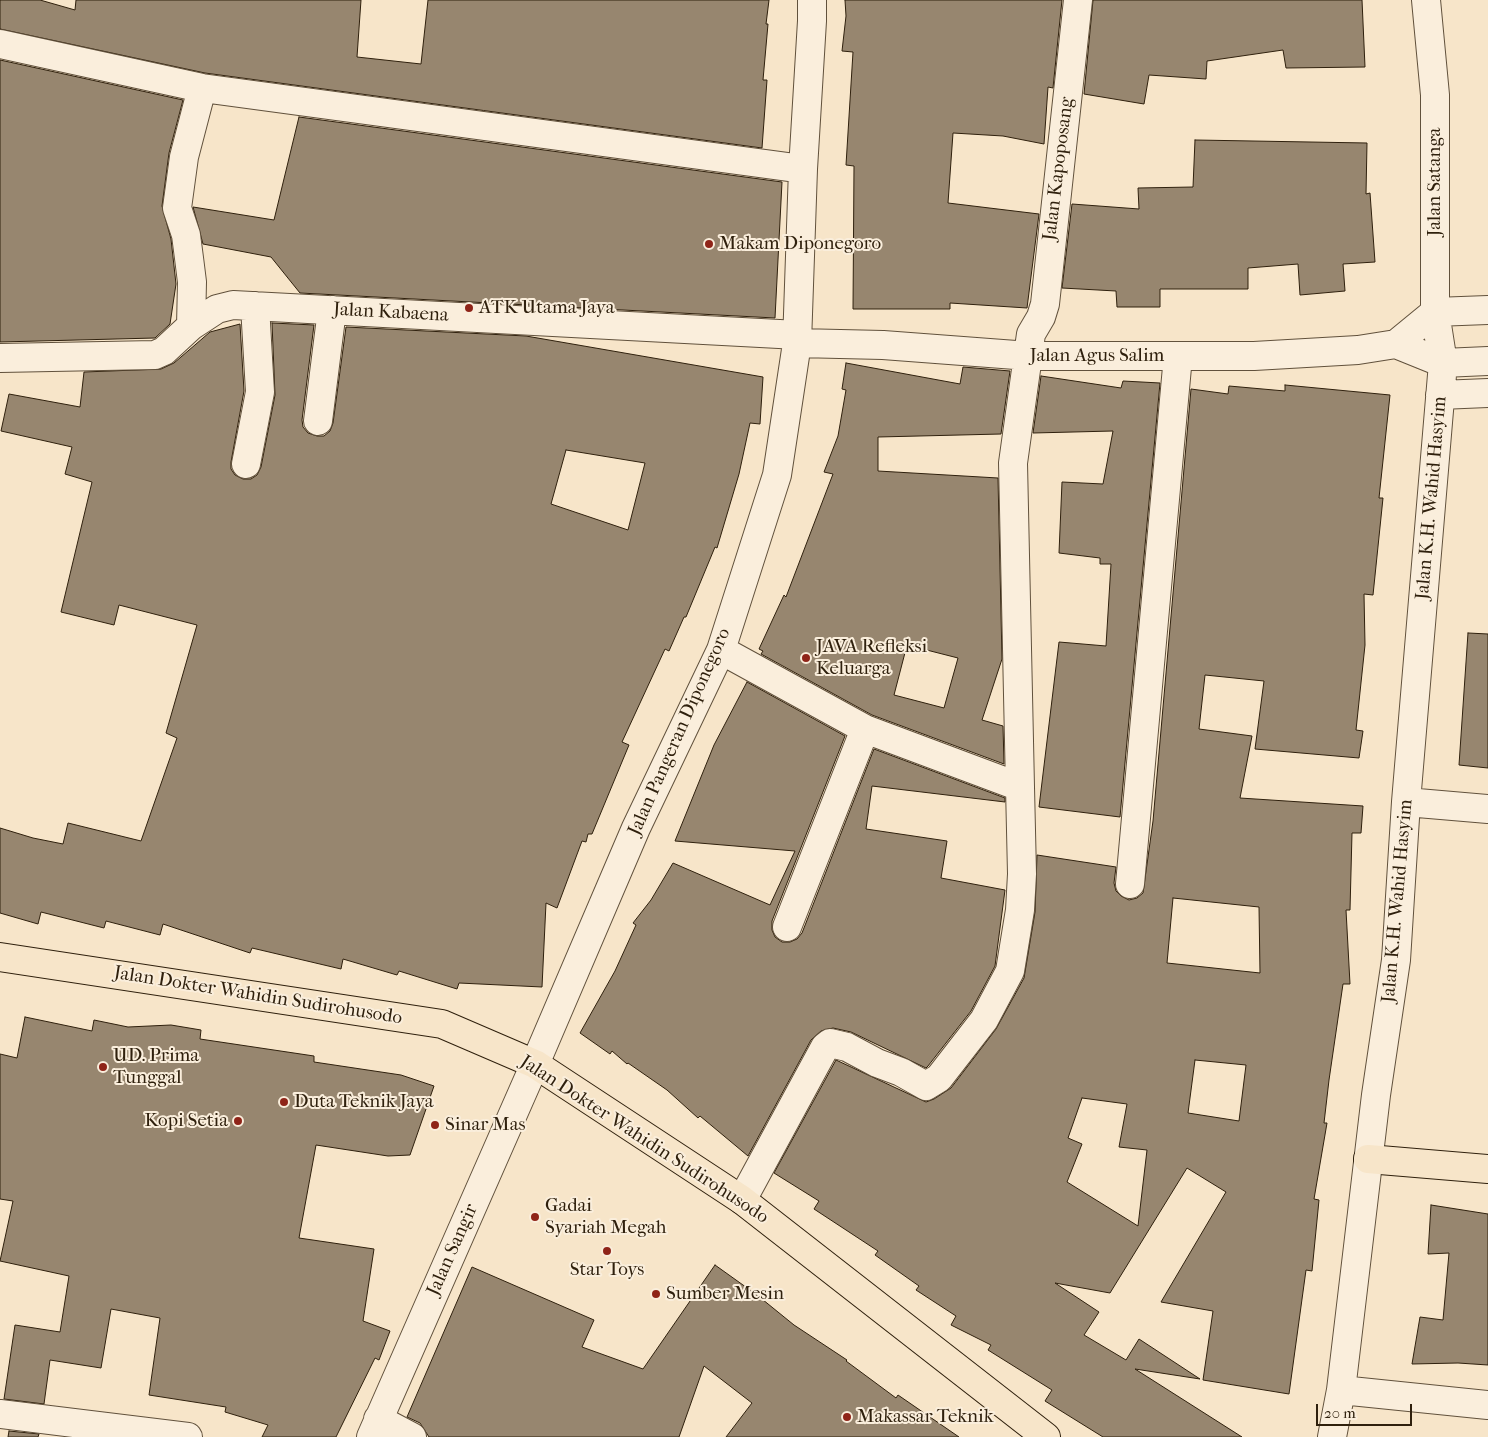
<!DOCTYPE html>
<style>
body{margin:0}
#map{position:relative;width:1488px;height:1437px;overflow:hidden;background:#f7e5c9;font-family:"IM FELL French Canon",serif}
canvas{display:block}
.scale{position:absolute;left:1316px;top:1404px;width:96px;height:22px;box-sizing:border-box;border:2px solid #2f200d;border-top:0;padding-left:6px;font-size:15px;line-height:18px;white-space:nowrap;color:#2f200d;-webkit-text-stroke:4px #faeedc;paint-order:stroke}
</style>
<div id="map">
<canvas width="1488" height="1437"></canvas>
<div class="scale">20 m</div>
</div>
<script>
const ctx = document.querySelector('canvas').getContext('2d');
ctx.lineJoin = 'round';
function fillPath(path, color) { ctx.fillStyle = color; ctx.fill(path, 'evenodd'); }
const poly = rows => new Path2D(rows.map(r => 'M' + r).join(''));
function stroke(path, color, width, dash) { ctx.strokeStyle = color; ctx.lineWidth = width; ctx.lineCap = dash ? 'butt' : 'round'; ctx.setLineDash(dash || []); ctx.stroke(path); }
function write(font, color, halo, rows, align = 'center') {
  ctx.font = font + ' "IM FELL French Canon",serif'; ctx.lineWidth = 4; ctx.setLineDash([]); ctx.textBaseline = 'middle'; ctx.strokeStyle = halo; ctx.fillStyle = color; for (const [text, x, y, turn = 0] of rows) {
    ctx.save(); ctx.translate(x, y); ctx.rotate((+turn || 0) * Math.PI / 180); ctx.textAlign = isNaN(turn) ? turn : align; if (halo) ctx.strokeText(text, 0, 0); ctx.fillText(text, 0, 0); ctx.restore();
  }
}
const building = poly([
 [0,0,40,0,75,10,76,0,361,0,357,57,421,64,428,0,769,0,766,24,768,24,763,80,767,80,762,148,205,73,0,29,0,0],
 [845,0,1062,0,1053,88,1048,87,1044,144,1003,136,953,133,948,203,1039,214,1027,308,950,303,950,309,853,309,854,166,846,165,853,52,842,51,846,16,845,0],
 [1093,0,1362,0,1365,67,1286,68,1283,50,1207,61,1206,79,1149,75,1144,104,1084,94,1093,0],
 [0,60,183,100,169,153,162,206,171,239,176,284,170,324,155,338,0,342,0,60],
 [299,117,782,182,775,318,300,293,271,257,203,244,193,207,274,220,299,117],
 [1195,140,1367,143,1366,194,1370,193,1375,262,1343,264,1345,291,1300,295,1298,264,1248,268,1248,289,1160,289,1160,307,1117,307,1116,291,1062,288,1072,204,1139,209,1138,188,1193,187,1195,140],
 [272,323,314,325,302,420,303,427,308,433,317,436,324,436,330,431,333,423,346,327,526,336,763,377,760,424,750,423,739,474,717,548,715,547,686,617,684,617,669,651,665,649,622,742,629,745,592,834,588,834,586,842,582,841,557,908,546,903,542,987,459,983,457,989,399,971,397,975,343,959,341,969,252,948,250,953,163,924,160,935,106,921,104,928,41,912,38,924,0,913,0,828,33,838,63,844,68,823,141,841,177,738,166,733,197,625,119,605,114,625,61,612,92,482,65,474,72,447,1,431,9,394,80,407,84,372,161,369,174,363,210,332,240,324,244,391,231,462,231,469,235,475,243,479,251,479,257,475,261,467,275,395,272,323],
 [566,450,645,463,628,530,551,504,566,450],
 [846,363,960,384,963,367,1010,371,1001,434,878,437,878,471,998,478,1002,659,982,720,1003,726,1004,764,872,715,761,654,763,651,759,649,784,595,786,597,833,474,824,472,838,436,846,390,842,389,846,363],
 [907,645,958,658,944,708,894,695,907,645],
 [1041,376,1121,388,1123,381,1160,383,1120,817,1039,807,1059,642,1106,646,1111,564,1100,564,1100,558,1059,553,1062,482,1103,484,1113,431,1033,433,1041,376],
 [1285,385,1390,395,1379,498,1383,498,1373,595,1364,594,1365,645,1356,730,1363,731,1359,758,1255,749,1264,681,1205,675,1199,729,1252,736,1240,798,1363,806,1361,833,1352,833,1350,910,1346,910,1350,984,1343,984,1329,1080,1324,1123,1327,1123,1314,1199,1319,1200,1312,1271,1306,1270,1289,1394,1203,1380,1213,1311,1161,1302,1226,1192,1187,1168,1110,1293,1055,1283,1099,1312,1084,1335,1126,1360,1139,1339,1200,1379,1135,1369,1242,1437,1103,1437,1045,1401,1052,1390,988,1350,991,1345,951,1325,956,1316,916,1290,919,1286,875,1255,878,1251,814,1209,819,1201,774,1173,836,1060,926,1102,934,1099,951,1088,996,1029,1024,978,1035,912,1037,855,1116,867,1114,883,1116,891,1121,896,1129,900,1137,898,1143,893,1153,821,1191,389,1228,394,1229,386,1285,391,1285,385],
 [1173,898,1259,907,1260,973,1167,963,1173,898],
 [1195,1060,1246,1065,1239,1121,1188,1113,1195,1060],
 [1082,1098,1127,1104,1119,1147,1147,1150,1138,1226,1067,1182,1082,1144,1068,1138,1082,1098],
 [1468,633,1488,634,1488,768,1459,765,1468,633],
 [747,682,845,736,772,921,772,930,775,937,782,942,790,942,797,939,802,933,874,749,1005,798,1005,802,872,786,866,829,947,841,941,878,1005,890,995,966,971,1011,928,1066,926,1068,851,1032,833,1028,821,1031,811,1040,748,1156,700,1116,698,1118,667,1090,628,1063,627,1064,612,1051,610,1054,580,1033,615,971,636,925,633,923,651,900,673,863,770,905,795,851,675,841,714,745,747,682],
 [25,1017,92,1031,94,1020,128,1027,171,1025,201,1030,200,1039,314,1056,314,1062,401,1075,434,1086,410,1155,388,1156,316,1145,299,1238,374,1249,363,1321,390,1331,379,1360,375,1358,336,1437,262,1437,268,1425,225,1412,226,1407,149,1395,160,1318,111,1309,101,1368,50,1360,44,1404,4,1399,15,1325,60,1332,69,1276,0,1261,13,1201,0,1199,0,1054,17,1058,25,1017],
 [1431,1205,1488,1214,1488,1365,1458,1363,1412,1364,1420,1317,1443,1320,1449,1253,1428,1254,1431,1205],
 [715,1265,757,1295,794,1325,847,1360,846,1361,896,1398,898,1395,959,1437,726,1437,752,1403,704,1366,679,1437,429,1437,420,1423,407,1417,472,1267,594,1320,582,1347,643,1369,715,1265],
 [9,1431,39,1434,38,1437,8,1437,9,1431]
]);
fillPath(building, '#97866f');
stroke(building, '#2f200d', 1);
const minor = poly([
 [0,44,202,88,803,169],
 [191,326,192,282,189,258,186,235,177,208,184,157,202,88],
 [797,343,883,345,1029,356,1254,356,1358,350,1396,344,1435,312,1488,310],
 [1396,344,1443,363,1488,361],
 [0,358,155,355,164,351,191,326,217,309,233,305,798,335],
 [1440,395,1488,393],
 [318,421,332,310],
 [246,464,260,392,255,306],
 [721,650,865,729,1020,787,1022,874,1020,910,1010,971,984,1020,939,1078,926,1086,901,1072,877,1063,847,1047,830,1043,825,1047,742,1200],
 [1020,787,1013,463,1031,334,1041,317,1045,304,1078,0],
 [1406,802,1488,809],
 [1130,884,1178,356],
 [787,927,865,729],
 [1341,1390,1488,1405],
 [0,1414,188,1437],
 [378,1419,412,1437],
 [371,1437,535,1064,636,828,721,650,777,475,797,343,803,169,812,21,812,0],
 [1332,1437,1341,1390,1376,1095,1396,960,1406,802,1443,363,1435,312,1435,95,1426,0]
]);
const major = poly([
 [0,957,442,1024,535,1064,742,1200,1046,1437],
 [1368,1159,1488,1169]
]);
stroke(minor, '#61513c', 30);
stroke(major, '#2f200d', 30);
stroke(minor, '#faeedc', 28);
stroke(major, '#f7e5c9', 28);
for (const [x, y, r, color] of [
 [709,244,5,"#8f2418"],
 [469,308,5,"#8f2418"],
 [806,658,5,"#8f2418"],
 [103,1067,5,"#8f2418"],
 [284,1102,5,"#8f2418"],
 [238,1121,5,"#8f2418"],
 [435,1125,5,"#8f2418"],
 [535,1217,5,"#8f2418"],
 [607,1251,5,"#8f2418"],
 [656,1294,5,"#8f2418"],
 [847,1417,5,"#8f2418"]
]) { const dot = new Path2D(); dot.arc(x, y, r, 0, 2 * Math.PI); ctx.fillStyle = color; ctx.fill(dot); stroke(dot, '#faeedc', 2); }
write('19px', '#2f200d', '#faeedc', [
 ["Jalan Kapoposang",1059,169,-83],
 ["Jalan Satanga",1435,182,-90],
 ["Jalan Kabaena",391,313,3],
 ["Jalan Agus Salim",1097,356],
 ["Jalan K.H. Wahid Hasyim",1432,498,-85],
 ["Jalan Pangeran Diponegoro",680,732,-66],
 ["Jalan K.H. Wahid Hasyim",1398,901,-85],
 ["Jalan Dokter Wahidin Sudirohusodo",258,996,9],
 ["Jalan Dokter Wahidin Sudirohusodo",644,1140,33],
 ["Jalan Sangir",453,1250,-66]
]);
write('19px', '#2f200d', '#faeedc', [
 ["Makam Diponegoro",719,244],
 ["ATK Utama Jaya",479,308],
 ["JAVA Refleksi",816,647],
 ["Keluarga",816,669],
 ["UD. Prima",113,1056],
 ["Tunggal",113,1078],
 ["Duta Teknik Jaya",294,1102],
 ["Kopi Setia",228,1121,"right"],
 ["Sinar Mas",445,1125],
 ["Gadai",545,1206],
 ["Syariah Megah",545,1228],
 ["Star Toys",607,1270,"center"],
 ["Sumber Mesin",666,1294],
 ["Makassar Teknik",857,1417]
], 'left');
</script>
